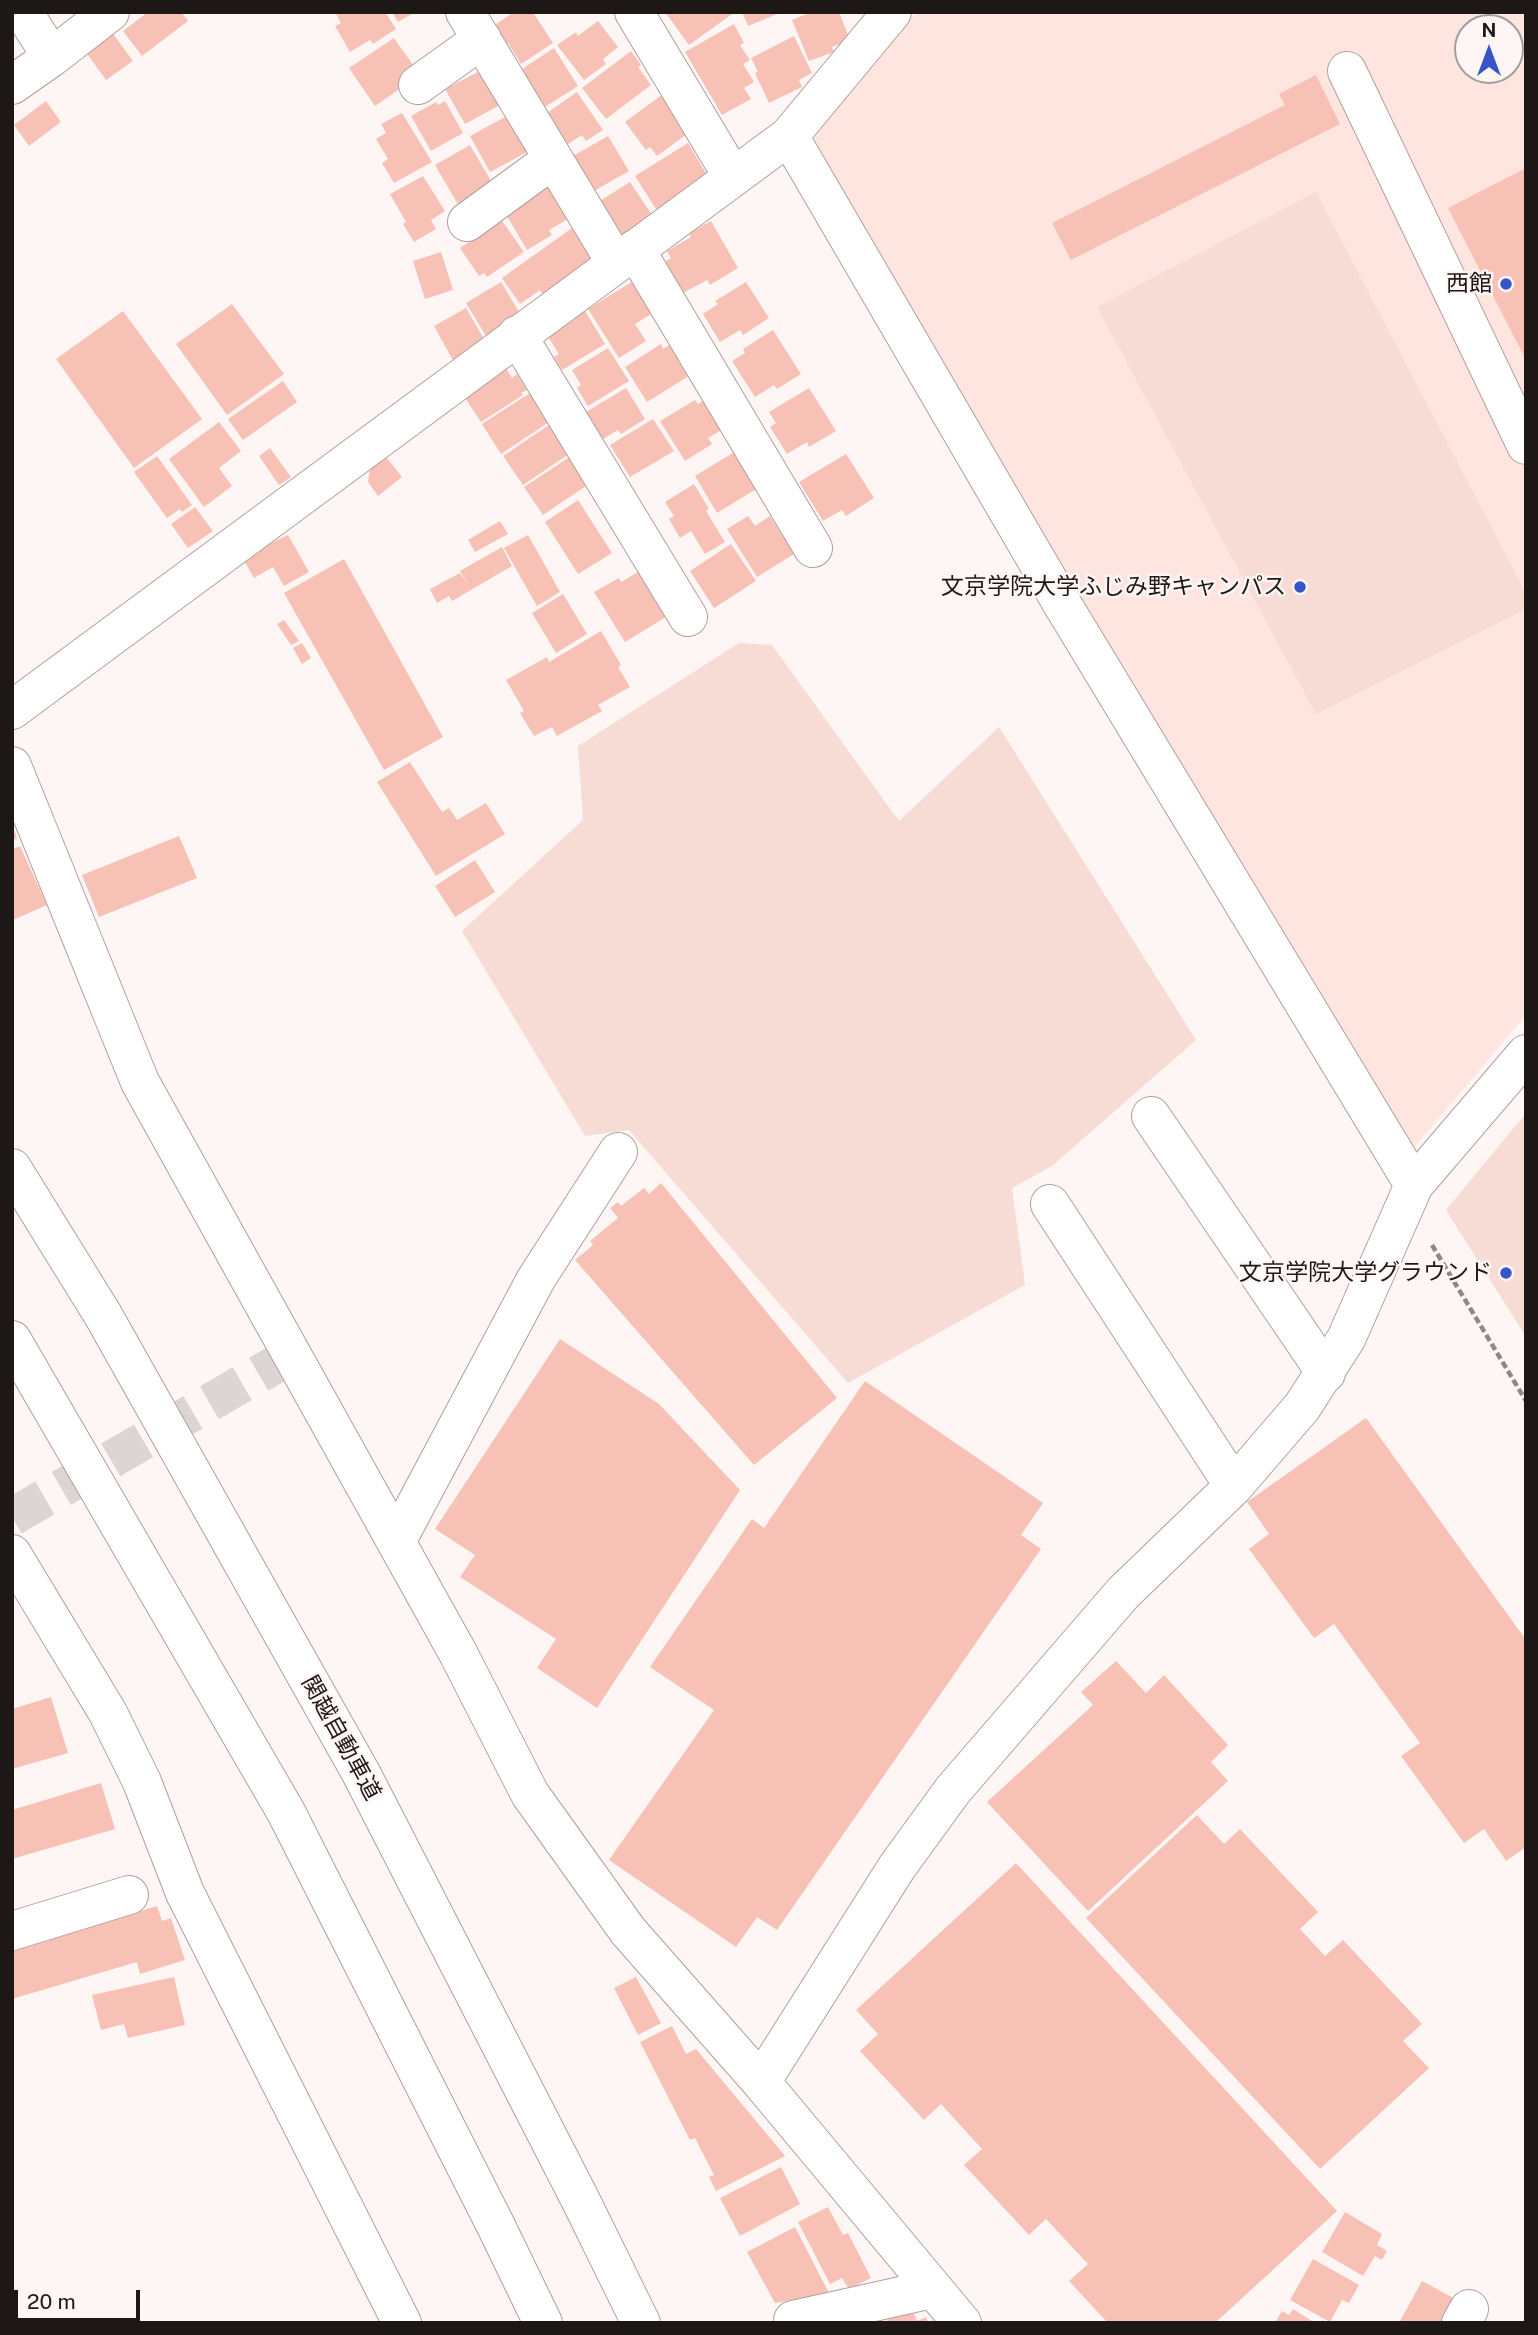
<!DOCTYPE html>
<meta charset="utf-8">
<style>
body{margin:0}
#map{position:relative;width:1538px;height:2335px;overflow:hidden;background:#fdf6f5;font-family:"Public Sans",sans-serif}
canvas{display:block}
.frame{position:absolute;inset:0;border:14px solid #1d1716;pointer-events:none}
.north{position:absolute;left:1454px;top:14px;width:70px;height:70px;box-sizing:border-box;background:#fdf6f5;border:2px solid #a39d9c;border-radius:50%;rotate:0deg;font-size:19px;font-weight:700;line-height:28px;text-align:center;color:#1d1716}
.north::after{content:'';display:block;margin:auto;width:24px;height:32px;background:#3656c7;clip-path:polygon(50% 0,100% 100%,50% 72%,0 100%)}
.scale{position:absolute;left:14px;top:2290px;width:126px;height:32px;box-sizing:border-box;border:4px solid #1d1716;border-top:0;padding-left:9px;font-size:21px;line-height:24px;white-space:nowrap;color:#1d1716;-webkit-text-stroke:5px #fdf6f5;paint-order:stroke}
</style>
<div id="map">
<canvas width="1538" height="2335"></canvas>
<div class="frame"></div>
<div class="north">N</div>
<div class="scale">20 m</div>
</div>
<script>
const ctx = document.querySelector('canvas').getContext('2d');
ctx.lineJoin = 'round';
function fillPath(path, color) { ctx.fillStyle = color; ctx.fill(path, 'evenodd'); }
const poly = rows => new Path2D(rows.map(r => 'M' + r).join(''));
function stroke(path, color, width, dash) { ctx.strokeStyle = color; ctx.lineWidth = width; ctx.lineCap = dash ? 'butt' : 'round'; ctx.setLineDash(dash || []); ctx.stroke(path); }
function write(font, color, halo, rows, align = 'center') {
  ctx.font = font + ' "Public Sans","Noto Sans JP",sans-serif'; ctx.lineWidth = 5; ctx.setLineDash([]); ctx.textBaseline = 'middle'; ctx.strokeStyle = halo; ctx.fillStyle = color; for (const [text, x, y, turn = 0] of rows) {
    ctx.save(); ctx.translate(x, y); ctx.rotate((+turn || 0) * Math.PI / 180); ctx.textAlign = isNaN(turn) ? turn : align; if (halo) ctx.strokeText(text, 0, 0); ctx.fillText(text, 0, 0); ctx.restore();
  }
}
fillPath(poly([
 [917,12,1526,12,1526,1015,1412,1150,816,158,814,133],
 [1468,28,1510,28,1510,70,1468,70]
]), '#fee5e0');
fillPath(poly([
 [1316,192,1526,593,1526,609,1316,714,1097,307],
 [739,643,772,645,899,821,999,727,1196,1040,1052,1166,1012,1188,1025,1285,848,1383,629,1130,585,1136,462,931,583,820,578,746],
 [1526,1113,1526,1337,1446,1210]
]), '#f7dbd5');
fillPath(poly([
 [148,12,181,12,188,21,142,56,123,31],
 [335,12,385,12,396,29,373,44,370,40,350,52,335,26,341,23],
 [392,12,415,12,398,22],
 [514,12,533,12,553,43,521,64,508,43,503,47,490,28],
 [665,12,735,12,689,45],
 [742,12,782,12,748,26],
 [812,12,839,12,850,40,832,47,834,52,809,61,792,20],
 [598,21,618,47,603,59,606,64,584,80,557,45,576,32,578,36],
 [734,24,744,43,740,45,750,60,743,64,754,82,744,88,751,99,722,115,685,52],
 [109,28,133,61,106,80,82,47],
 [794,36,812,73,799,80,802,87,769,103,755,73,758,72,751,58],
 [394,38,420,75,375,106,349,68],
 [554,48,578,86,540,110,516,73],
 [631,51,641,65,638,67,651,85,606,119,582,88],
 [480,71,502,104,465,124,445,89],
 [1316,75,1340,124,1071,260,1052,223,1285,105,1279,94],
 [577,92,603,130,586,141,582,135,565,146,544,115],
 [663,94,691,131,657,156,650,147,646,150,625,122],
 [46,101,61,122,29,146,14,125],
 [445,101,463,133,431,151,411,116,436,102,438,105],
 [402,113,432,162,394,183,382,163,388,159,376,139,386,133,381,124],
 [507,116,531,150,490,172,470,136],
 [608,136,629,171,587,195,571,157],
 [688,143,710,180,661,217,635,176],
 [470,145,494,186,459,206,435,165],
 [1526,168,1526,360,1448,208],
 [423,176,445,211,431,220,436,229,414,242,403,224,406,222,390,194],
 [630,182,654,218,620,241,595,204],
 [548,185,568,219,549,230,552,235,527,250,504,211],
 [498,215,524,252,487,277,484,273,479,276,460,248,475,238],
 [711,221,738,268,710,285,707,280,683,293,665,262,671,258,667,251,691,237,689,233],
 [572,228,597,262,543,295,540,290,520,304,502,278],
 [441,252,453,290,425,299,413,261],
 [638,278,658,310,635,324,646,341,619,358,588,309],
 [501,282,521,315,486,336,466,303],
 [746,282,769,318,743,335,740,330,720,342,703,314,718,304,715,301],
 [232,304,284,374,227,415,176,344],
 [466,308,488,346,455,364,434,326],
 [123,311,202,419,134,468,56,359],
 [585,311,605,344,562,370,554,357,559,354,547,335],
 [773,330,801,374,777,389,774,385,755,397,732,361,745,353,743,349],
 [673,343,692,374,647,402,625,367,661,344,663,349],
 [608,348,629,381,588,406,577,388,581,385,572,370],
 [506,368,512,378,517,374,527,390,521,393,523,395,481,422,463,395],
 [283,381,297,402,243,440,228,419],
 [626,388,645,419,621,434,618,430,603,439,586,412],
 [809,388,836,431,809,447,807,442,787,454,770,427,776,423,769,412],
 [533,391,552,420,501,454,482,424],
 [707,398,725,428,708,438,712,444,685,461,660,421,695,400,698,404],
 [653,419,674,451,630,477,610,445],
 [219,422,241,451,219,468,232,486,204,507,169,459],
 [552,423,572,452,523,485,503,456],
 [270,448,291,477,279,485,259,456],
 [736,451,763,485,717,513,695,476],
 [383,453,402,477,378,496,368,482,371,462],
 [846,454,874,498,846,516,842,510,823,521,799,482],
 [157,456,192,505,182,512,180,509,167,518,134,472],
 [571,456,589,484,543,515,524,487],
 [694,484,709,509,706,511,725,542,705,554,691,531,680,538,669,519,674,516,665,502],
 [578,500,612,553,578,574,545,522],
 [195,507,213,531,188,548,171,524],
 [748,516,755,526,770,516,782,535,787,532,799,551,757,577,727,529],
 [500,521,508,534,475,552,468,540],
 [288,535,309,572,284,586,273,567,254,578,242,557],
 [528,535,560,592,537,606,504,548],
 [731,544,756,581,714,608,690,571],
 [502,547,512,566,452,601,449,596,437,603,430,589,460,573,469,585,460,571],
 [344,559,443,737,384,770,284,593],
 [638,572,666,617,625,642,594,592,619,578,621,582],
 [563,594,587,634,556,653,532,613],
 [284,620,299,641,291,645,277,624],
 [601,631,621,665,618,667,630,687,598,705,602,711,557,736,552,727,534,736,520,713,524,711,506,680,547,657,549,662],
 [302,643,311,658,302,664,293,648],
 [410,762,442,812,449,808,457,820,486,803,505,834,436,876,377,782],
 [12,823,17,839,12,840],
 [179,836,197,878,99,917,82,875],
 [20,846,47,905,13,920,12,849],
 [475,860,495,892,455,917,435,886],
 [661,1183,837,1398,754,1465,575,1260,593,1245,590,1241,618,1218,610,1208,618,1202,621,1206,644,1188,649,1194],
 [560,1339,659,1404,740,1490,597,1708,537,1668,556,1639,460,1577,475,1555,435,1529],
 [865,1381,1043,1503,1021,1535,1041,1549,777,1930,757,1917,736,1947,609,1860,714,1710,650,1667,752,1519,764,1528],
 [1366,1418,1526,1640,1526,1847,1506,1861,1484,1829,1464,1843,1401,1756,1420,1743,1334,1624,1314,1638,1249,1549,1269,1534,1247,1502],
 [1116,1661,1146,1693,1164,1675,1228,1745,1211,1762,1228,1781,1088,1911,987,1802,1093,1705,1081,1692],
 [51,1697,68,1753,12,1769,12,1709],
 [101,1783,115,1829,12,1859,12,1810],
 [1197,1815,1224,1844,1240,1829,1318,1912,1300,1929,1325,1956,1343,1940,1422,2024,1403,2041,1429,2068,1320,2169,1086,1918],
 [1016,1863,1337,2211,1215,2323,1108,2323,1069,2281,1088,2264,1046,2219,1029,2235,964,2165,982,2149,941,2104,924,2120,860,2051,878,2034,856,2010],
 [157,1906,162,1921,171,1918,185,1960,140,1974,137,1962,12,1999,12,1950],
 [174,1977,185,2025,128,2038,124,2024,101,2030,92,1995],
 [636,1977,661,2023,638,2035,614,1988],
 [672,2026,686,2054,696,2049,785,2156,716,2191,709,2177,714,2175,695,2138,690,2140,640,2042],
 [781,2167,800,2204,740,2236,720,2198],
 [828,2207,843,2235,848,2233,871,2278,849,2289,842,2278,830,2284,798,2222],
 [1345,2212,1382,2234,1377,2245,1387,2251,1382,2260,1375,2256,1363,2276,1322,2252],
 [795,2227,829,2293,775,2303,747,2252],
 [1313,2259,1359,2285,1349,2303,1342,2300,1330,2322,1290,2300],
 [1422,2281,1457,2300,1444,2323,1399,2323],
 [912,2309,917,2321,926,2317,928,2323,888,2323,887,2320],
 [1293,2309,1315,2323,1275,2323,1282,2311,1289,2315]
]), '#f8c1b6');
stroke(poly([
 [12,1517,292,1355]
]), '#dbd5d4', 38, [38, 19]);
const minor = poly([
 [23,12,52,57],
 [465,12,616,263],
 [634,12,733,177],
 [1347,71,1526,445],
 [12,85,52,57,110,12],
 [418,85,482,39],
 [789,136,1061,602,1414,1185],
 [467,222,553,159],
 [635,249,813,548],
 [517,335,688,617],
 [12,710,789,136,892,12],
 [12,766,140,1082,458,1653,530,1794,628,1931,761,2082,962,2323],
 [1151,1116,1326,1373],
 [1050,1204,1234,1486],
 [396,1542,536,1279,618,1152],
 [12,1554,108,1713,142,1782,185,1893,402,2323],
 [12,1931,129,1895],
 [761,2082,897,1867,953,1790,1123,1593,1234,1486,1302,1407,1346,1339,1414,1185,1526,1054],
 [794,2323,793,2320,932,2289],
 [1461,2323,1469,2309]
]);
const highway = poly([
 [12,1168,103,1315,361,1773,580,2199,641,2323],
 [12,1340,286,1812,496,2226,543,2323]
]);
stroke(minor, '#b0a09d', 40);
stroke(highway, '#b0a09d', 40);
stroke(poly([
 [1432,1245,1526,1401]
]), '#8e8786', 4.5, [7, 3.5]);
stroke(minor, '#fff', 38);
stroke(highway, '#fff', 38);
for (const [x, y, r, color] of [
 [1506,284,7,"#3656c7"],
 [1300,587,7,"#3656c7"],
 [1506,1273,7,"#3656c7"]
]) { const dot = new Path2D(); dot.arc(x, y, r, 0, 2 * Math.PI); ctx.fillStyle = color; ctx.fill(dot); stroke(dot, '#fdf6f5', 2.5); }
write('23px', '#1d1716', '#fdf6f5', [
 ["西館",1492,284],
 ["文京学院大学ふじみ野キャンパス",1286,587],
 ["文京学院大学グラウンド",1492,1273]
], 'right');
write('23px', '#1d1716', '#fdf6f5', [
 ["関越自動車道",341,1738,61]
]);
</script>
